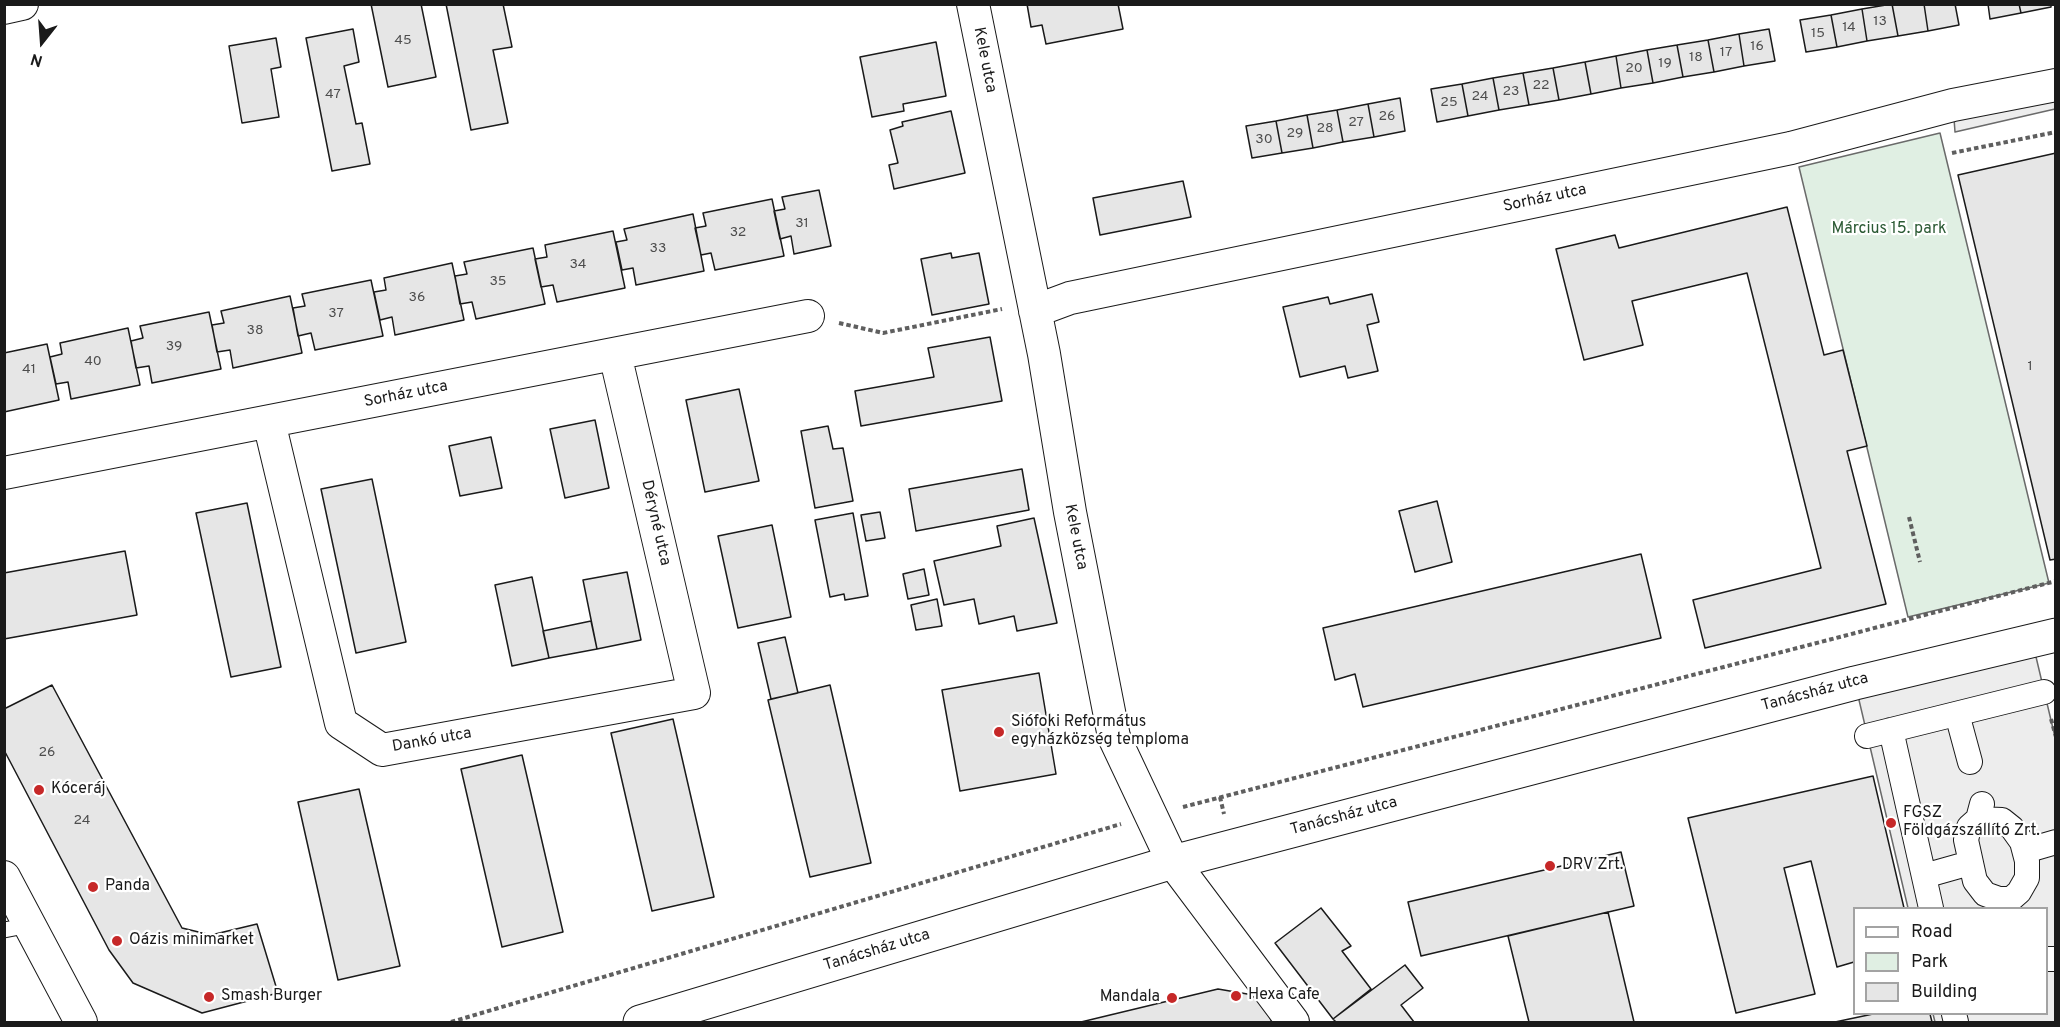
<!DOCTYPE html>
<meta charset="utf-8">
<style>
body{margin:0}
#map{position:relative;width:2060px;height:1027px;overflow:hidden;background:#fff;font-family:Overpass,sans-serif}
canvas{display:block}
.frame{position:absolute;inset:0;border:6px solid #1a1a1a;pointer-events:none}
.legend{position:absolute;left:1853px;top:907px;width:195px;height:108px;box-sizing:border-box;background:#fff;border:2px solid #a3a3a3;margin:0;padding:8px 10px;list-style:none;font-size:18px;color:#1a1a1a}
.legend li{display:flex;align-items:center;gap:12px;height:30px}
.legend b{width:30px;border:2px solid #a3a3a3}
.north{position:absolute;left:12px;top:12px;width:60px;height:60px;-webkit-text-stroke:4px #fff;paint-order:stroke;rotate:197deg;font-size:16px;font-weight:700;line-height:24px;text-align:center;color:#1a1a1a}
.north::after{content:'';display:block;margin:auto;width:21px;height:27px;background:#1a1a1a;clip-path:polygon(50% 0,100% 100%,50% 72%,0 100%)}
</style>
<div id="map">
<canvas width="2060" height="1027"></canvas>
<div class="frame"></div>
<ul class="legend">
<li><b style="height:8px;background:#fff"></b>Road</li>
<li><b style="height:16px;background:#e0efe3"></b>Park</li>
<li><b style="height:16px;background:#e6e6e6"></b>Building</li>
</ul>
<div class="north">N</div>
</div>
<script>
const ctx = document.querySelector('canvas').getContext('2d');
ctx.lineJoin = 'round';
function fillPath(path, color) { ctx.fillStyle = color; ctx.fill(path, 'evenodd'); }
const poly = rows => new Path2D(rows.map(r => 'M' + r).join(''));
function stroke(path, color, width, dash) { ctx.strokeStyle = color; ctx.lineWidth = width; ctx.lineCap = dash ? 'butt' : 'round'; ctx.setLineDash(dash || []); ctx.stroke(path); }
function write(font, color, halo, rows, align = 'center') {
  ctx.font = font + ' Overpass,sans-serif'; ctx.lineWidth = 4.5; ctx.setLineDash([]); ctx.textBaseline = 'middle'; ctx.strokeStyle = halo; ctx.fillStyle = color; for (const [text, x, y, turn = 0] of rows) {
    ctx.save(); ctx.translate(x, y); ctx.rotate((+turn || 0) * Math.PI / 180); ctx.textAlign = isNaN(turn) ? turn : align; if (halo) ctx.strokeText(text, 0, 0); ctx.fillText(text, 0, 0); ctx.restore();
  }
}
const green = poly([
 [1940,133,2049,583,1908,617,1799,167,1940,133]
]);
fillPath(green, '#e0efe3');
stroke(green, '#6a6a6a', 1.5);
const parking = poly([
 [2055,85,2055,109,1955,132,1953,105,2055,85],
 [2032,640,2055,737,2055,1022,1935,1022,1933,1014,2046,1014,2046,908,1908,908,1855,683,2032,640]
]);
fillPath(parking, '#ededed');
stroke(parking, '#6a6a6a', 1.5);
const building = poly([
 [371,4,421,4,436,77,388,87,371,4],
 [446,4,503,4,512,47,493,50,508,123,471,130,446,4],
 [1027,4,1118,4,1123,29,1046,44,1042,25,1031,27,1027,4],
 [1892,4,1924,4,1928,31,1898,36,1892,4],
 [1892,4,1898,36,1867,41,1862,9,1892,4],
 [1924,4,1955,4,1959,25,1928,31,1924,4],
 [1988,4,2019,4,2021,13,1990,19,1988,4],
 [2019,4,2051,4,2051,7,2021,13,2019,4],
 [1862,9,1867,41,1837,47,1831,15,1862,9],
 [1831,15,1837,47,1806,52,1800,20,1831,15],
 [353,29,359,62,344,66,356,124,362,123,370,164,332,171,306,38,353,29],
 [1769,29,1775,61,1744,66,1739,34,1769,29],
 [1739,34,1744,66,1714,72,1708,40,1739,34],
 [276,38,281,67,271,69,279,117,242,123,229,46,276,38],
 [1708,40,1714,72,1683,77,1677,45,1708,40],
 [936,42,946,96,903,104,904,111,872,117,860,57,936,42],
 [1677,45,1683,77,1653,83,1647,50,1677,45],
 [1647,50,1653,83,1621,88,1616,56,1647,50],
 [1616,56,1621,88,1591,94,1585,62,1616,56],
 [1585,62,1591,94,1559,100,1553,68,1585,62],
 [1553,68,1559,100,1529,105,1523,73,1553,68],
 [1523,73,1529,105,1499,110,1493,78,1523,73],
 [1493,78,1499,110,1468,116,1462,84,1493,78],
 [1462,84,1468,116,1437,122,1431,89,1462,84],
 [1400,98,1405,131,1374,137,1368,104,1400,98],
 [1368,104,1374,137,1343,142,1337,110,1368,104],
 [1337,110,1343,142,1313,148,1307,115,1337,110],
 [951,111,965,173,894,189,889,165,898,163,890,130,903,126,902,122,951,111],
 [1307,115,1313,148,1282,153,1276,121,1307,115],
 [1276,121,1282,153,1252,158,1246,126,1276,121],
 [2056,153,2056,559,2050,560,1958,175,2056,153],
 [1183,181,1191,217,1100,235,1093,198,1183,181],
 [819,190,831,246,794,254,791,236,780,239,774,211,785,209,782,197,819,190],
 [772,199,784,256,715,270,711,253,701,255,695,228,706,226,703,213,772,199],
 [1787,207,1824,355,1843,350,1867,446,1847,451,1886,604,1705,648,1693,600,1821,568,1747,273,1632,301,1643,345,1584,360,1556,249,1615,235,1619,248,1787,207],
 [693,214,704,271,636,285,633,268,622,270,616,242,627,240,624,229,693,214],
 [613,231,625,288,557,302,553,285,541,287,535,259,547,257,545,245,613,231],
 [533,248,545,304,476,319,472,302,460,304,455,276,467,274,464,262,533,248],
 [951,253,952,258,979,253,989,304,932,315,921,259,951,253],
 [452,263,464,320,395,335,392,317,380,320,374,292,386,290,384,278,452,263],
 [371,280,383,336,315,350,311,333,298,336,293,308,305,306,302,294,371,280],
 [1372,294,1379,322,1367,325,1378,371,1348,378,1345,366,1300,377,1283,307,1328,297,1330,304,1372,294],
 [290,296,302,353,233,368,230,350,217,352,212,325,224,323,221,311,290,296],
 [209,312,221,369,152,383,149,366,136,368,131,341,143,338,140,326,209,312],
 [128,328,140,385,71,399,68,382,56,384,50,357,62,354,60,343,128,328],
 [990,337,1002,401,861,426,855,391,934,377,928,348,990,337],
 [47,344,59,400,4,412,4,353,47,344],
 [739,389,759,481,705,492,686,400,739,389],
 [595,420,609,488,565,498,550,429,595,420],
 [828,426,833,449,843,448,853,501,815,508,801,431,828,426],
 [491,437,502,488,460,496,449,446,491,437],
 [1022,469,1029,510,916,531,909,489,1022,469],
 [372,479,406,642,356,653,321,489,372,479],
 [1437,501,1452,562,1415,572,1399,511,1437,501],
 [247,503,281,667,231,677,196,513,247,503],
 [880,512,885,538,866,541,861,515,880,512],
 [853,513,868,596,845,600,844,594,830,597,815,520,853,513],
 [1034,518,1057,623,1017,631,1014,616,979,624,974,599,944,605,934,561,1001,546,997,526,1034,518],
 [772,525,791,617,738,628,718,536,772,525],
 [125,551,137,615,4,639,4,573,125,551],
 [1641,554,1661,638,1363,707,1355,674,1335,680,1323,628,1641,554],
 [924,569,929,595,908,599,903,574,924,569],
 [627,572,641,640,597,649,583,580,627,572],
 [532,577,549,658,512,666,495,585,532,577],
 [937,599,942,626,916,630,911,605,937,599],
 [591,621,597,649,549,658,543,631,591,621],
 [785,637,798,693,771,699,758,643,785,637],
 [1039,673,1056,774,960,791,942,690,1039,673],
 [52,685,182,928,211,935,257,924,278,993,202,1013,133,983,109,950,4,750,4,709,52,685],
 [830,685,871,863,810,877,768,700,830,685],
 [673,719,714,897,652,911,611,733,673,719],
 [522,755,563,932,502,947,461,769,522,755],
 [1873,776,1904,908,1854,908,1854,962,1837,967,1811,861,1784,868,1815,994,1736,1013,1688,818,1873,776],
 [359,789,400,966,338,980,298,802,359,789],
 [1621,852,1634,906,1421,956,1408,902,1621,852],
 [1321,908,1351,946,1342,951,1371,989,1333,1019,1275,943,1321,908],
 [1608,912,1634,1022,1529,1022,1508,936,1608,912],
 [1405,965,1423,988,1401,1005,1414,1022,1336,1022,1333,1019,1405,965],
 [1218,989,1259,996,1272,1022,1081,1022,1218,989],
 [1873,1014,1930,1014,1932,1022,1835,1022,1873,1014]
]);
fillPath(building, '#e6e6e6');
stroke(building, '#1a1a1a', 1.5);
const service = poly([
 [4,930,30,925]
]);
const pedestrian = poly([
 [1957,714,1970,762],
 [1891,730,1931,908],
 [1867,736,2044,692],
 [1978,819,2002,820,2012,828,2022,842,2027,861,2027,878,2019,892,2011,899,1999,899,1985,894,1975,881,1966,840,1969,827,1978,819,1982,804],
 [2025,851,2056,842],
 [1924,876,1970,863],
 [2046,959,2056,959],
 [1954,1014,1956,1022]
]);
const minor = poly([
 [973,4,1044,354,1070,512,1114,737,1173,862,1293,1022],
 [4,8,22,4],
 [1035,311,1070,298,1791,148,1953,105,2056,85],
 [269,422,341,723,382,750,694,693,615,354],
 [4,473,808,316],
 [4,877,81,1022]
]);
const primary = poly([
 [640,1022,1173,862,1855,683,2056,635]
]);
stroke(service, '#1a1a1a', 17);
stroke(pedestrian, '#1a1a1a', 26);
stroke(minor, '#1a1a1a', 34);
stroke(primary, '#1a1a1a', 35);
stroke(poly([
 [1952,153,2056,132],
 [839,323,883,333,1002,309],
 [1909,517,1920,562],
 [2051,719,2056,737],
 [1220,797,1224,814],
 [1183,807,2056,581],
 [451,1022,1121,824]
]), '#5f5f5f', 4, [4.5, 3]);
stroke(service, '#fff', 15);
stroke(pedestrian, '#fff', 24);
stroke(minor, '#fff', 32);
stroke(primary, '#fff', 33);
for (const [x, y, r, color] of [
 [999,732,6,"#c62828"],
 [39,790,6,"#c62828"],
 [1891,823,6,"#c62828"],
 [1550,866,6,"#c62828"],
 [93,887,6,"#c62828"],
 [117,941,6,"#c62828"],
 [1236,996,6,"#c62828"],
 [209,997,6,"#c62828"],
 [1172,998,6,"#c62828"]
]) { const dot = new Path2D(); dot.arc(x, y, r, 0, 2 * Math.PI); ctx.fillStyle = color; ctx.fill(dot); stroke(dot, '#fff', 2); }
write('14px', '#4d4d4d', null, [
 ["13",1880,22],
 ["14",1849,28],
 ["15",1818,34],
 ["45",403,41],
 ["16",1757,47],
 ["17",1726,53],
 ["18",1696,58],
 ["19",1665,64],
 ["20",1634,69],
 ["22",1541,86],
 ["23",1511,92],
 ["47",333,95],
 ["24",1480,97],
 ["25",1449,103],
 ["26",1387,117],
 ["27",1356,123],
 ["28",1325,129],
 ["29",1295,134],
 ["30",1264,140],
 ["31",802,224],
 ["32",738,233],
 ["33",658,249],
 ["34",578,265],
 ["35",498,282],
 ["36",417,298],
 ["37",336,314],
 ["38",255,331],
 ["39",174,347],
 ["40",93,362],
 ["1",2030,367],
 ["41",29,370],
 ["26",47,753],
 ["24",82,821]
]);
write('16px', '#1a1a1a', '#fff', [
 ["Kele utca",984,60,79],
 ["Sorház utca",1545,199,-12],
 ["Sorház utca",406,395,-11],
 ["Déryné utca",655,523,77],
 ["Kele utca",1075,537,79],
 ["Tanácsház utca",1815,693,-15],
 ["Dankó utca",432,741,-10],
 ["Tanácsház utca",1344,817,-15],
 ["Tanácsház utca",877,951,-17]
]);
write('16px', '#2b5a34', '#fff', [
 ["Március 15. park",1889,230]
]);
write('16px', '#1a1a1a', '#fff', [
 ["Siófoki Református",1011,723],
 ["egyházközség temploma",1011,741],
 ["Kóceráj",51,790],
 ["FGSZ",1903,814],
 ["Földgázszállító Zrt.",1903,832],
 ["DRV Zrt.",1562,866],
 ["Panda",105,887],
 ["Oázis minimarket",129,941],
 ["Hexa Cafe",1248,996],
 ["Smash Burger",221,997],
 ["Mandala",1160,998,"right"]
], 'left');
</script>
